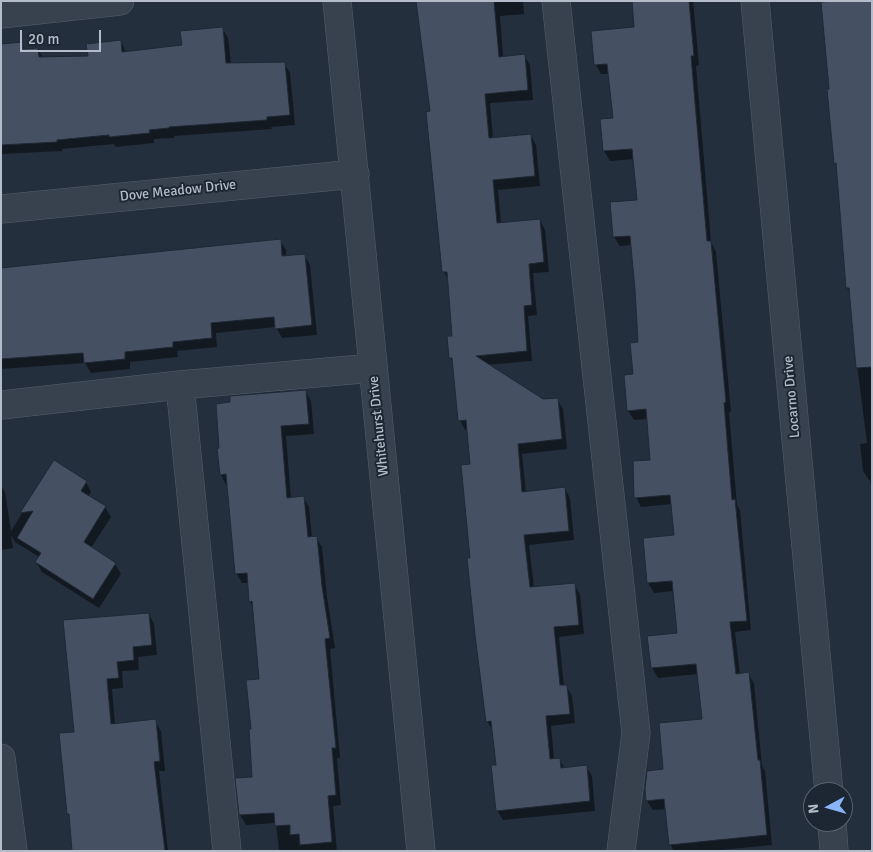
<!DOCTYPE html>
<style>
body{margin:0}
#map{position:relative;width:873px;height:852px;overflow:hidden;background:#242f3e;font-family:Signika,sans-serif}
canvas{display:block}
.frame{position:absolute;inset:0;border:2px solid #b4bcc9;pointer-events:none}
.north{position:absolute;left:803px;top:782px;width:50px;height:50px;box-sizing:border-box;background:#1d2633;border:1px solid #59626f;border-radius:50%;rotate:264deg;font-size:14px;font-weight:700;line-height:20px;text-align:center;color:#b4bcc9}
.north::after{content:'';display:block;margin:auto;width:18px;height:22px;background:#8ab4f8;clip-path:polygon(50% 0,100% 100%,50% 72%,0 100%)}
.scale{position:absolute;left:20px;top:30px;width:81px;height:22px;box-sizing:border-box;border:2px solid #b4bcc9;border-top:0;padding-left:6px;font-size:15px;line-height:18px;white-space:nowrap;color:#b4bcc9;-webkit-text-stroke:4px #1d2633;paint-order:stroke}
</style>
<div id="map">
<canvas width="873" height="852"></canvas>
<div class="frame"></div>
<div class="north">N</div>
<div class="scale">20 m</div>
</div>
<script>
const ctx = document.querySelector('canvas').getContext('2d');
ctx.lineJoin = 'round';
function fillPath(path, color) { ctx.fillStyle = color; ctx.fill(path, 'evenodd'); }
const poly = rows => new Path2D(rows.map(r => 'M' + r).join(''));
function stroke(path, color, width, dash) { ctx.strokeStyle = color; ctx.lineWidth = width; ctx.lineCap = dash ? 'butt' : 'round'; ctx.setLineDash(dash || []); ctx.stroke(path); }
function write(font, color, halo, rows, align = 'center') {
  ctx.font = font + ' Signika,sans-serif'; ctx.lineWidth = 4; ctx.setLineDash([]); ctx.textBaseline = 'middle'; ctx.strokeStyle = halo; ctx.fillStyle = color; for (const [text, x, y, turn = 0] of rows) {
    ctx.save(); ctx.translate(x, y); ctx.rotate((+turn || 0) * Math.PI / 180); ctx.textAlign = isNaN(turn) ? turn : align; if (halo) ctx.strokeText(text, 0, 0); ctx.fillText(text, 0, 0); ctx.restore();
  }
}
fillPath(poly([
 [418,1,523,1,524,14,500,16,503,58,524,55,530,65,533,100,490,103,493,139,531,135,536,145,540,186,498,190,501,224,540,220,545,230,549,272,533,273,537,315,528,316,532,361,487,365,542,400,557,399,563,409,567,449,522,454,526,493,565,489,570,498,574,540,529,545,534,588,574,584,580,594,584,634,559,637,564,686,566,686,572,696,575,723,551,726,554,759,559,759,565,769,586,766,592,776,595,811,503,820,497,810,497,766,493,731,487,721,471,559,472,466,468,430,465,430,460,420,454,363,450,357,453,337,449,281,444,272,432,113],
 [633,1,693,1,699,65,696,66,711,242,716,252,731,412,729,412,737,505,740,510,751,630,735,632,740,675,749,674,754,684,762,766,765,771,772,845,711,851,674,851,670,844,667,809,653,810,647,801,665,770,703,720,698,674,658,678,652,668,679,634,674,591,654,593,648,583,644,539,675,536,672,504,641,507,636,497,651,461,648,419,634,420,628,411,640,343,632,245,620,246,614,237,638,201,635,159,610,161,604,151,615,119,610,74,601,74,596,65,635,28],
 [822,1,872,1,872,493,870,480,869,480,863,471,860,444,867,443,857,365,851,294,847,288,838,168,835,163],
 [222,28,228,38,231,64,284,63,290,73,295,125,271,127,272,129,174,136,174,138,154,139,154,143,116,147,114,144,62,149,62,151,1,154,1,45,22,44,26,50,38,49,43,58,89,57,121,41,126,52,183,46],
 [280,240,286,250,286,257,304,255,310,265,317,335,282,338,276,327,216,333,217,347,177,351,178,357,130,362,130,369,91,373,85,363,1,369,1,269],
 [305,391,311,401,314,434,286,436,291,499,303,497,309,507,312,538,316,538,322,547,327,597,335,648,330,649,340,758,337,758,341,805,333,806,337,851,279,851,276,823,246,825,240,815,237,780,254,778,252,730,261,680,254,609,250,601,249,583,242,583,237,574,229,484,226,485,221,475],
 [54,462,86,482,91,492,88,497,105,507,111,517,91,548,115,564,121,574,99,608,42,572,36,562,39,557,15,542,11,535,13,548,1,550,1,486,5,492,11,531],
 [149,614,154,624,157,655,138,657,139,670,122,671,123,688,112,689,115,725,155,721,161,731,165,771,159,771,168,851,74,851,70,818,68,814,60,735,75,733,64,622]
]), '#0007');
const building = poly([
 [416,1,494,1,499,57,525,54,528,90,485,94,489,138,531,134,535,176,493,180,497,223,540,219,544,262,529,264,532,305,524,306,527,351,476,356,543,399,558,398,562,439,518,444,522,492,565,487,569,531,524,535,530,587,575,583,579,625,554,627,560,685,567,685,570,714,546,716,550,759,560,758,561,768,587,765,590,801,496,811,491,765,496,765,491,721,486,722,475,635,467,558,470,558,461,465,470,464,466,420,458,421,452,358,449,358,447,336,452,336,447,272,442,272,426,112,430,111,416,1],
 [632,1,689,1,694,56,691,56,707,241,711,241,726,402,724,403,732,500,735,499,747,621,730,622,736,674,749,672,758,760,760,760,767,835,669,845,664,799,646,801,645,789,647,771,663,769,659,723,702,719,696,664,651,668,647,636,677,633,672,581,647,583,643,538,674,535,670,495,634,498,633,461,650,460,646,409,627,411,624,375,633,374,630,343,638,342,635,290,630,236,613,237,610,202,637,200,632,149,603,151,600,119,613,118,607,64,594,65,591,31,634,27,632,1],
 [833,1,872,1,872,367,856,368,849,288,846,288,836,163,834,164,827,89,829,89,821,2,833,1],
 [223,27,226,63,285,62,290,115,267,117,267,120,169,127,169,128,149,130,150,133,109,137,109,135,57,140,57,142,1,145,1,44,23,42,23,49,38,48,39,57,88,56,86,44,121,40,122,52,182,45,180,31,223,27],
 [281,239,282,256,305,254,312,325,275,329,274,317,211,323,212,338,173,342,173,347,125,352,125,359,84,363,83,353,1,359,1,268,281,239],
 [306,390,309,424,281,426,287,498,304,496,308,537,317,536,322,586,330,638,325,639,336,748,332,748,336,795,328,796,332,842,300,845,299,834,290,835,290,825,275,826,274,813,239,815,235,778,252,777,249,729,251,729,246,680,259,679,252,601,249,602,247,573,235,574,226,474,220,475,217,449,219,448,216,404,230,402,230,396,306,390],
 [54,460,87,481,81,491,106,506,84,542,116,563,93,599,35,562,41,553,17,538,33,511,20,513,54,460],
 [149,613,152,645,133,647,134,660,117,662,119,678,107,679,111,724,156,719,160,761,154,762,165,851,72,851,69,814,67,814,59,733,74,732,63,620,149,613]
]);
fillPath(building, '#455162');
stroke(building, '#1f2835', 1);
const minor = poly([
 [337,1,421,851],
 [556,1,636,733,621,851],
 [755,1,829,792],
 [1,14,120,1],
 [1,209,355,174],
 [180,385,227,851],
 [1,405,180,385,373,368],
 [1,758,13,851],
 [832,822,834,851]
]);
stroke(minor, '#565f6c', 29);
stroke(minor, '#38414e', 28);
write('14px', '#b4bcc9', '#1d2633', [
 ["Dove Meadow Drive",178,191,-6],
 ["Locarno Drive",792,397,-95],
 ["Whitehurst Drive",379,426,-96]
]);
</script>
